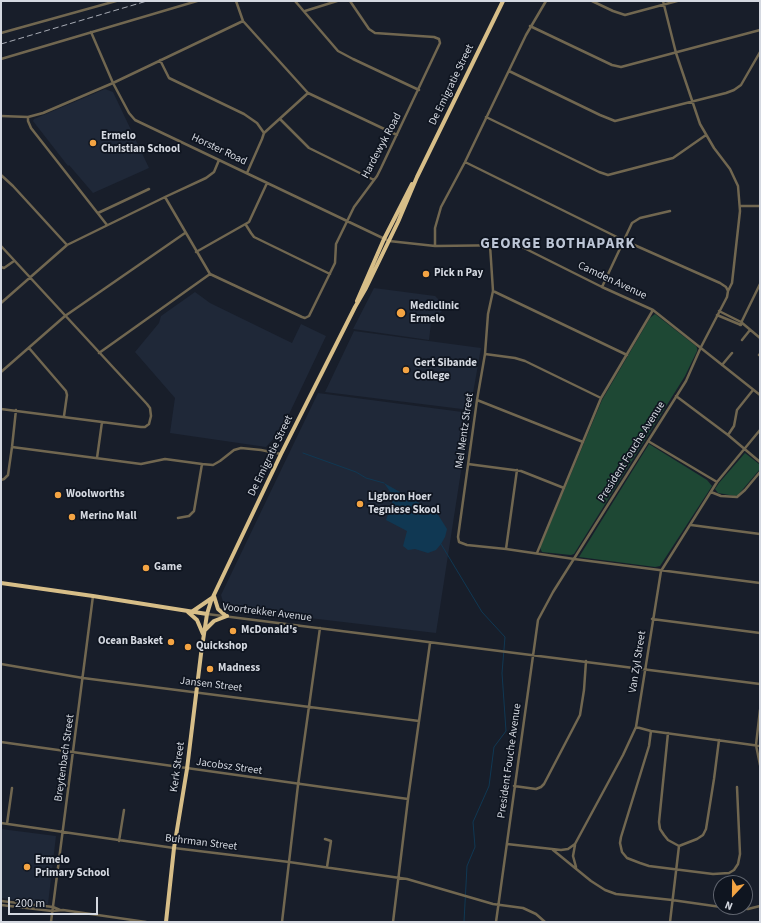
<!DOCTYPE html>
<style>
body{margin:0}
#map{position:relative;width:761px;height:923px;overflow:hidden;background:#181e2a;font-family:"Source Sans 3",sans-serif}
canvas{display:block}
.frame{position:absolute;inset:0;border:2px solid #d4d8e0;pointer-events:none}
.north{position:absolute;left:713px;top:875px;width:40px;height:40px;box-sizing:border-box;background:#0f1520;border:1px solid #5e636d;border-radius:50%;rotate:202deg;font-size:11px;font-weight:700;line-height:16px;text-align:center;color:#d4d8e0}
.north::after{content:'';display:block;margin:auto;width:14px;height:18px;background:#f4a443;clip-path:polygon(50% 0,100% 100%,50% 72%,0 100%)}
.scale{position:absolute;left:8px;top:897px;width:90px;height:18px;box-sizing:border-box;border:2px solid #d4d8e0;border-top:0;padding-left:5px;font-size:12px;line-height:14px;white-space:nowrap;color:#d4d8e0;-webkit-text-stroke:3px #0f1520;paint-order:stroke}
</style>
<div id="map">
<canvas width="761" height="923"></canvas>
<div class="frame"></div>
<div class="north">N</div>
<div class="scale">200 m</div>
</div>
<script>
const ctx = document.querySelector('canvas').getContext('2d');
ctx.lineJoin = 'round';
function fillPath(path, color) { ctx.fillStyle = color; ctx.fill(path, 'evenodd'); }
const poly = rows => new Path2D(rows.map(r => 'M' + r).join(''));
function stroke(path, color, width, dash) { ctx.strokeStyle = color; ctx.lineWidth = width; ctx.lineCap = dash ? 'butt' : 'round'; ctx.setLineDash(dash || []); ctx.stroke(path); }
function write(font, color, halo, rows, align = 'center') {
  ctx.font = font + ' "Source Sans 3",sans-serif'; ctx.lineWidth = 3.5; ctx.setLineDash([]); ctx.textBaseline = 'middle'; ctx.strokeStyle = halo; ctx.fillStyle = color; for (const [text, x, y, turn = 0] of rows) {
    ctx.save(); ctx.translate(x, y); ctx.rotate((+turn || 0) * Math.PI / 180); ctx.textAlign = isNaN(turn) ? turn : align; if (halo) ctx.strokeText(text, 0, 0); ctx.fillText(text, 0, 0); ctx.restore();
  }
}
fillPath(poly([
 [105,89,113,92,149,168,93,193,69,165,68,166,33,121,34,119],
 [374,288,435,296,442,303,442,311,437,316,432,315,429,340,353,329],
 [195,292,210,303,292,343,301,324,326,336,282,429,266,447,170,433,175,398,135,352,159,323,161,316],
 [354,331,481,348,470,410,325,392],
 [318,393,470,413,436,633,225,608,221,595],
 [1,829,56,836,48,904,1,898]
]), '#1f2838');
fillPath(poly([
 [655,314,696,346,697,348,697,351,685,376,574,554,571,555,542,552,540,548,602,400,650,318],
 [649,444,707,480,712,486,660,566,655,567,579,557],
 [745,453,759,464,760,469,738,495,735,496,718,493,715,489,719,483]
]), '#1e4834');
fillPath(poly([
 [384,483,437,513,447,529,445,537,441,544,436,550,428,553,415,549,408,550,403,546,407,531,386,520,394,497]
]), '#103853');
stroke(poly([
 [303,453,356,472,366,478,384,483],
 [441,544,482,612,505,637,502,673,506,731,494,747,489,786,473,822,475,847,467,866,464,922]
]), '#103853', 1);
stroke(poly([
 [236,1,243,21,308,93,397,135],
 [295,1,338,51,353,59,419,90],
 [592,1,613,11,625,15,677,1],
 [305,11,337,1],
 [530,26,612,65,621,67,760,30],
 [91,32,113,83,129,113,135,120,389,241,435,246,515,245,520,246,602,287,653,310,760,395],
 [1,33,116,1],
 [1,59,197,1],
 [160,60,169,78,244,114,257,123,264,133],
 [509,71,600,115,615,121,726,93,734,90,741,85,760,52],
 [1,116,28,117,43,113,113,83,243,21],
 [28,117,28,121,31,128,107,225],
 [486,117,599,172,608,175,673,158,706,135],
 [280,119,309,148,374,180],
 [465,162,623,240,720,283,726,287,728,291],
 [247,173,262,139,264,133,308,93],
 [1,175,13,186,67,245],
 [165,197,210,274,302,317,305,318,309,316,335,263,336,244,354,207,377,176,381,168,440,43,439,39,434,37,375,33,369,29,350,1],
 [740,206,760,206],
 [98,213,149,189],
 [246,225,251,233,254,237,330,274],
 [490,245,493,291,488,314,485,354,477,400,458,537,459,542,467,545,506,549,574,559,760,583],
 [1,246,147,404,150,408,151,416,149,424,145,427,141,427,1,409],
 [435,246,435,228,441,207,465,162,526,35,546,1],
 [196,252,249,222,267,183],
 [1,267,4,268,14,261],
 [602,287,632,223,640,218,670,211],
 [493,291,627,355],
 [1,303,67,245,165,197,206,178,214,172,219,160],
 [719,311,741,322,760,338],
 [717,315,741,325],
 [740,325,760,284],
 [742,340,750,330],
 [29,348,66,391,67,395,64,416],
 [99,353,210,274],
 [485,354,515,358,525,361,601,398],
 [759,355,760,354],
 [722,365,732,353],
 [1,372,65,316,185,233],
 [676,396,728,435,760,462],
 [477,400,583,442],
 [728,435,734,426,737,410,753,390],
 [648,441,717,482],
 [12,447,141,464,165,459,202,464,213,465,220,461,234,450,241,448,261,450,281,454],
 [97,458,102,422],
 [468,464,521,471,564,488],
 [1,480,4,479,8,475,12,447,16,410],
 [711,492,721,496,737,497,745,490,760,472],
 [178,518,189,516,194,511,202,464],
 [691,525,760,534],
 [506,549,517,470],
 [537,553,601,398,653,310],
 [207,614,760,684],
 [652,619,760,633],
 [1,664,83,678,419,721],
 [760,710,756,745,760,765],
 [636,727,651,731,760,746],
 [651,731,649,746,621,837,620,843,622,852,627,858,640,863,649,866,713,874,729,873,734,870,738,864,740,854,737,787],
 [668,733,659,822,660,829,664,835,668,840,679,846],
 [1,742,408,799],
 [514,786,536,789,541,787,544,784,580,715,584,690,586,661],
 [1,823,174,848,289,862,407,879,493,904,523,908,536,914,545,922],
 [7,824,12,788],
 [325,839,331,841,327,867],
 [119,841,124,810],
 [507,844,561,850,568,849,575,844,623,755,636,727,661,571,717,482,760,430],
 [575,845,573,856,576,867],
 [679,846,697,839,703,835,706,829,714,779,719,740],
 [553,850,591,881,605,890,616,894,672,900,721,907],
 [1,901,53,907,60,910],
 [1,905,52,911,63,910,146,922],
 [725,907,748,909,760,906],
 [51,922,93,596],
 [282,922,298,785,320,628],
 [393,922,408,799,430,643],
 [496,922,538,620,553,592,686,381,701,347,727,297,728,291,732,283,740,211,738,186,730,169,714,148,700,124,676,53,663,1],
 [670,922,679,846]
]), '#716750', 2.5);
stroke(poly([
 [357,301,384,239,412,184],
 [1,583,93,596,207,614],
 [214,596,218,609,226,616],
 [193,611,212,598],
 [188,612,197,620,203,634],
 [204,631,214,621,227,616],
 [166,922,174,848,187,769,201,654,207,614,211,601,281,454,355,307,366,288,398,222,417,177,503,1]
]), '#d7be88', 4);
stroke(poly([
 [1,44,147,1]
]), '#a8acb5', 1, [6, 3]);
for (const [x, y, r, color] of [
 [93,143,4,"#f4a443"],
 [426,274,4,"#f4a443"],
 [401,313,5,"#f4a443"],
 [406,370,4,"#f4a443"],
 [58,495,4,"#f4a443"],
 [360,504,4,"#f4a443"],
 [72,517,4,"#f4a443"],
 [146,568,4,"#f4a443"],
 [233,631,4,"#f4a443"],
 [171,642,4,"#f4a443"],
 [188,647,4,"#f4a443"],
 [210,669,4,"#f4a443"],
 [27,867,4,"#f4a443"]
]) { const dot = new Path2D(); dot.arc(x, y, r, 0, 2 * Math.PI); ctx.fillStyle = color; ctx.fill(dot); stroke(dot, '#0f1520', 1.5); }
write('11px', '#d4d8e0', '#0f1520', [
 ["De Emigratie Street",452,85,-64],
 ["Hardewyk Road",382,146,-62],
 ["Horster Road",219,150,25],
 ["Camden Avenue",612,281,25],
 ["Mel Mentz Street",465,431,-82],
 ["President Fouche Avenue",632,452,-58],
 ["De Emigratie Street",271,456,-64],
 ["Voortrekker Avenue",267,613,7],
 ["Van Zyl Street",638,662,-81],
 ["Jansen Street",211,685,7],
 ["Breytenbach Street",65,758,-82],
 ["President Fouche Avenue",510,761,-82],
 ["Kerk Street",178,767,-82],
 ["Jacobsz Street",229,767,8],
 ["Buhrman Street",201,843,7]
]);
write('bold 11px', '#d4d8e0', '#0f1520', [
 ["Ermelo",101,137],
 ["Christian School",101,150],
 ["Pick n Pay",434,274],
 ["Mediclinic",410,307],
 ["Ermelo",410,320],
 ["Gert Sibande",414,364],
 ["College",414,377],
 ["Woolworths",66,495],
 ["Ligbron Hoer",368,498],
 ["Tegniese Skool",368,511],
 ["Merino Mall",80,517],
 ["Game",154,568],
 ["McDonald's",241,631],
 ["Ocean Basket",163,642,"right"],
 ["Quickshop",196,647],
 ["Madness",218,669],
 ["Ermelo",35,861],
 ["Primary School",35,874]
], 'left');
ctx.letterSpacing = '1px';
write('bold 15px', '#bcc5d5', '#0f1520', [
 ["GEORGE BOTHAPARK",558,245]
]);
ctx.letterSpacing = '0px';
</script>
